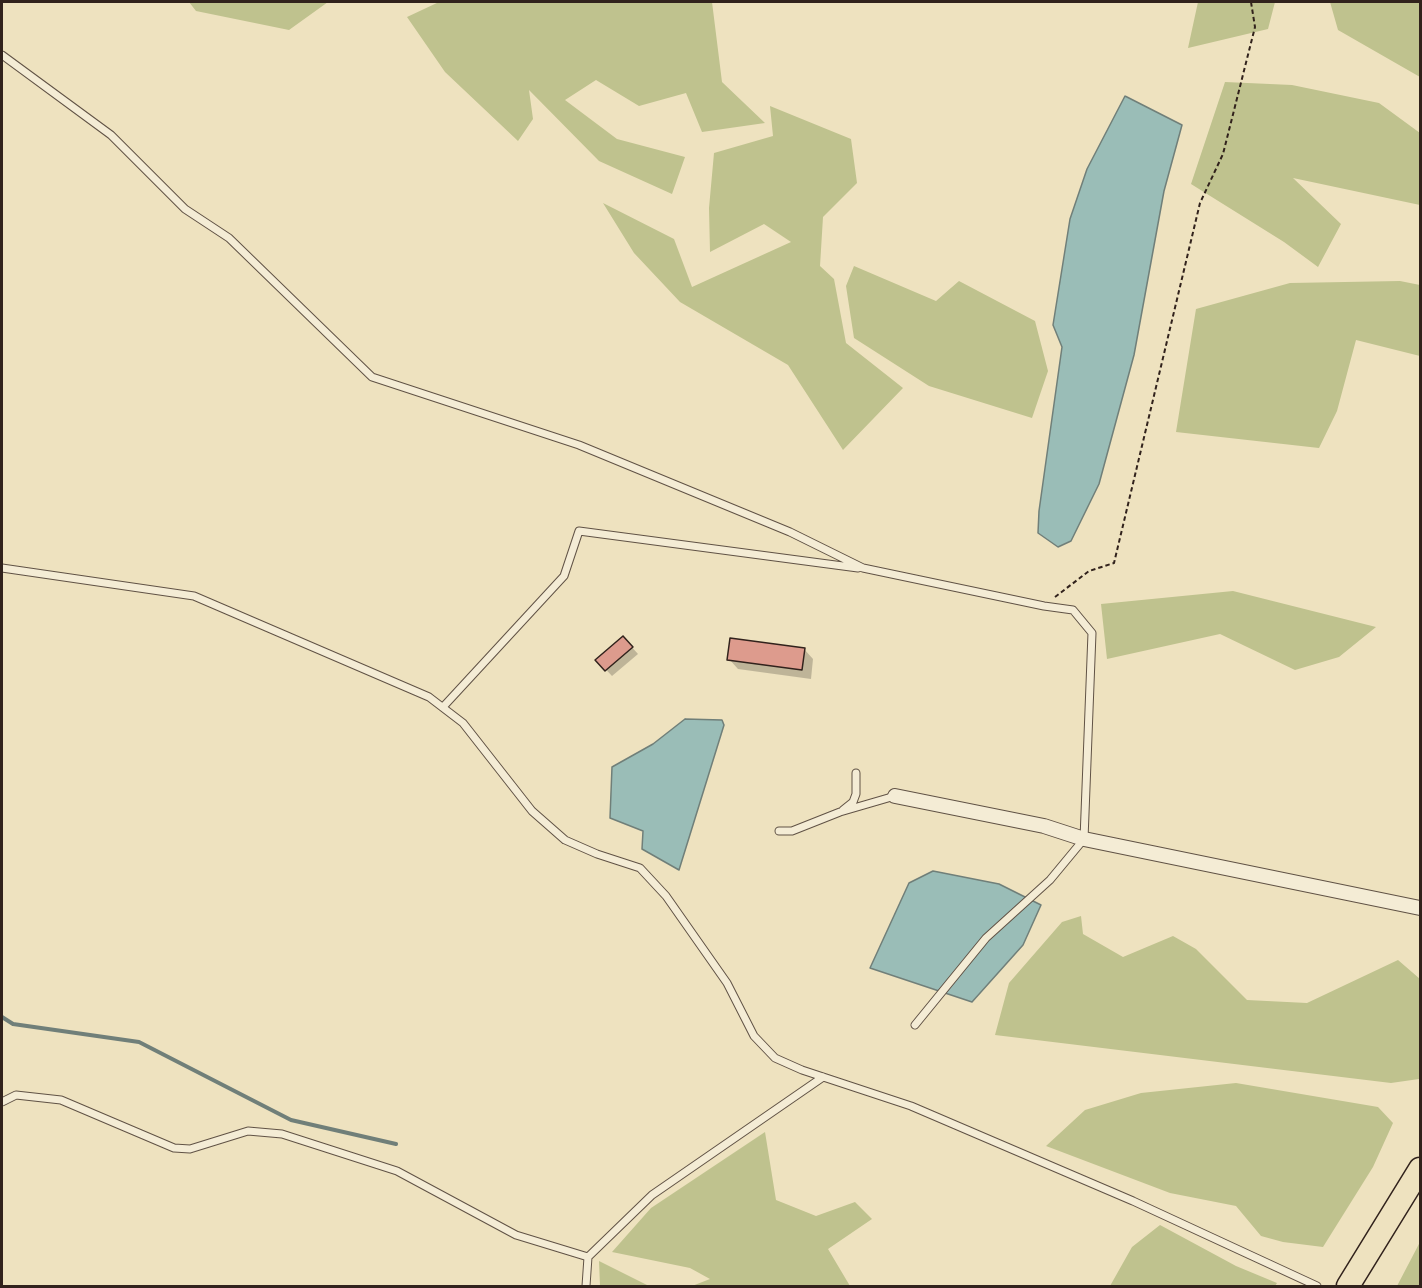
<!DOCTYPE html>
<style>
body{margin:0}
#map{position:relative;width:1422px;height:1288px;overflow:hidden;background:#eee2bf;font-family:Vollkorn,serif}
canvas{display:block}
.frame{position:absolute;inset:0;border:3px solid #31221c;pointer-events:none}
</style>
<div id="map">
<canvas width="1422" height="1288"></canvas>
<div class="frame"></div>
</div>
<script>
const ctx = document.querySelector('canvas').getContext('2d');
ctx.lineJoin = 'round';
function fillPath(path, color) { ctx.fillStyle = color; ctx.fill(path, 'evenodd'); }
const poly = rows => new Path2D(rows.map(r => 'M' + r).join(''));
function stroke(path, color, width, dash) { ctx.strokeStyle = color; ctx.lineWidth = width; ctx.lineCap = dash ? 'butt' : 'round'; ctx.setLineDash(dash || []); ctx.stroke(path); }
fillPath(poly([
 [189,2,328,2,289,30,196,11],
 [439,2,712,2,722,82,765,123,702,132,686,93,639,106,596,80,565,100,617,139,685,157,672,194,599,161,529,90,533,119,518,141,445,72,407,17],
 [1198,2,1275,2,1268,29,1188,48],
 [1330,2,1420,2,1420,77,1338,30],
 [1225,82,1292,85,1379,103,1420,133,1420,205,1293,178,1341,224,1318,267,1284,242,1191,184],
 [770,106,851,139,857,183,823,217,820,266,834,279,846,343,903,388,843,450,788,365,680,302,634,253,603,203,674,239,692,287,791,242,764,224,710,252,709,208,714,153,773,136],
 [854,266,936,301,959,281,1035,321,1048,371,1032,418,929,386,854,338,846,286],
 [1400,281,1420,285,1420,356,1356,340,1337,411,1319,448,1176,432,1196,309,1290,283],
 [1233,591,1376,627,1339,657,1295,670,1220,634,1107,659,1101,604],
 [1081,916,1083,934,1123,957,1173,936,1196,949,1247,1000,1307,1003,1398,960,1420,979,1420,1077,1419,1079,1391,1083,995,1035,1009,983,1062,922],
 [1236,1083,1378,1107,1393,1123,1373,1167,1323,1247,1283,1242,1261,1236,1236,1206,1170,1193,1046,1146,1085,1110,1141,1093],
 [765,1132,776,1200,816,1216,855,1202,872,1219,828,1249,850,1286,692,1286,710,1279,690,1268,612,1252,651,1208],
 [1160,1225,1236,1266,1277,1283,1275,1286,1110,1286,1132,1247],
 [1420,1242,1420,1286,1397,1286],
 [599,1261,649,1286,600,1286]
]), '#bfc28e');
const water = poly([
 [1125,96,1182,125,1164,191,1134,355,1099,484,1071,541,1058,547,1038,533,1039,511,1062,347,1053,325,1070,219,1087,169,1125,96],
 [685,719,722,720,724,725,679,870,642,849,643,831,610,818,612,767,653,744,685,719],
 [933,871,999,884,1041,905,1023,945,972,1002,870,968,909,883,933,871]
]);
fillPath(water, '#9abdb7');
stroke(water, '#707f79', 1.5);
fillPath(poly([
 [629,644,638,654,612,676,597,660],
 [804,649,813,659,811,679,738,669,729,659]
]), '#0003');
stroke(poly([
 [2,1017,13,1024,139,1042,291,1120,396,1144]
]), '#707f79', 4);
const building = poly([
 [623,636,633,647,605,671,595,660,623,636],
 [730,638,805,648,802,670,727,660,730,638]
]);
fillPath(building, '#dd9b8d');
stroke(building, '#31221c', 1.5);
const service = poly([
 [2,55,111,135,185,209,229,238,372,377,579,445,790,532,863,568,1044,606,1073,610,1092,633,1084,839,1050,880,986,938,915,1025],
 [2,568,194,596,429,697,463,723,532,811,565,840,597,854,640,868,666,896,727,983,754,1036,775,1058,802,1070,911,1106,1133,1201,1317,1286],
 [443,707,564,576,579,531,858,568],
 [843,810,853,802,856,794,856,773],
 [779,831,792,831,840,812,895,796],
 [2,1102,16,1095,61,1100,174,1148,190,1149,248,1131,282,1134,397,1171,516,1235,588,1257],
 [586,1286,588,1257,652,1195,823,1077]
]);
const minor = poly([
 [895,796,1044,826,1084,839,1420,908]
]);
const primary = poly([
 [1348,1286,1420,1169]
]);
stroke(service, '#605245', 9);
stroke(minor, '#605245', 16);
stroke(primary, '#31221c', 25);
stroke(poly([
 [1055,597,1089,571,1114,563,1200,203,1223,154,1255,27,1251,2]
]), '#31221c', 2, [4.5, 3]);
stroke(service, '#f4ecd5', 7);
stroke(minor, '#f4ecd5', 14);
stroke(primary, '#eee2bf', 22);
</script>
